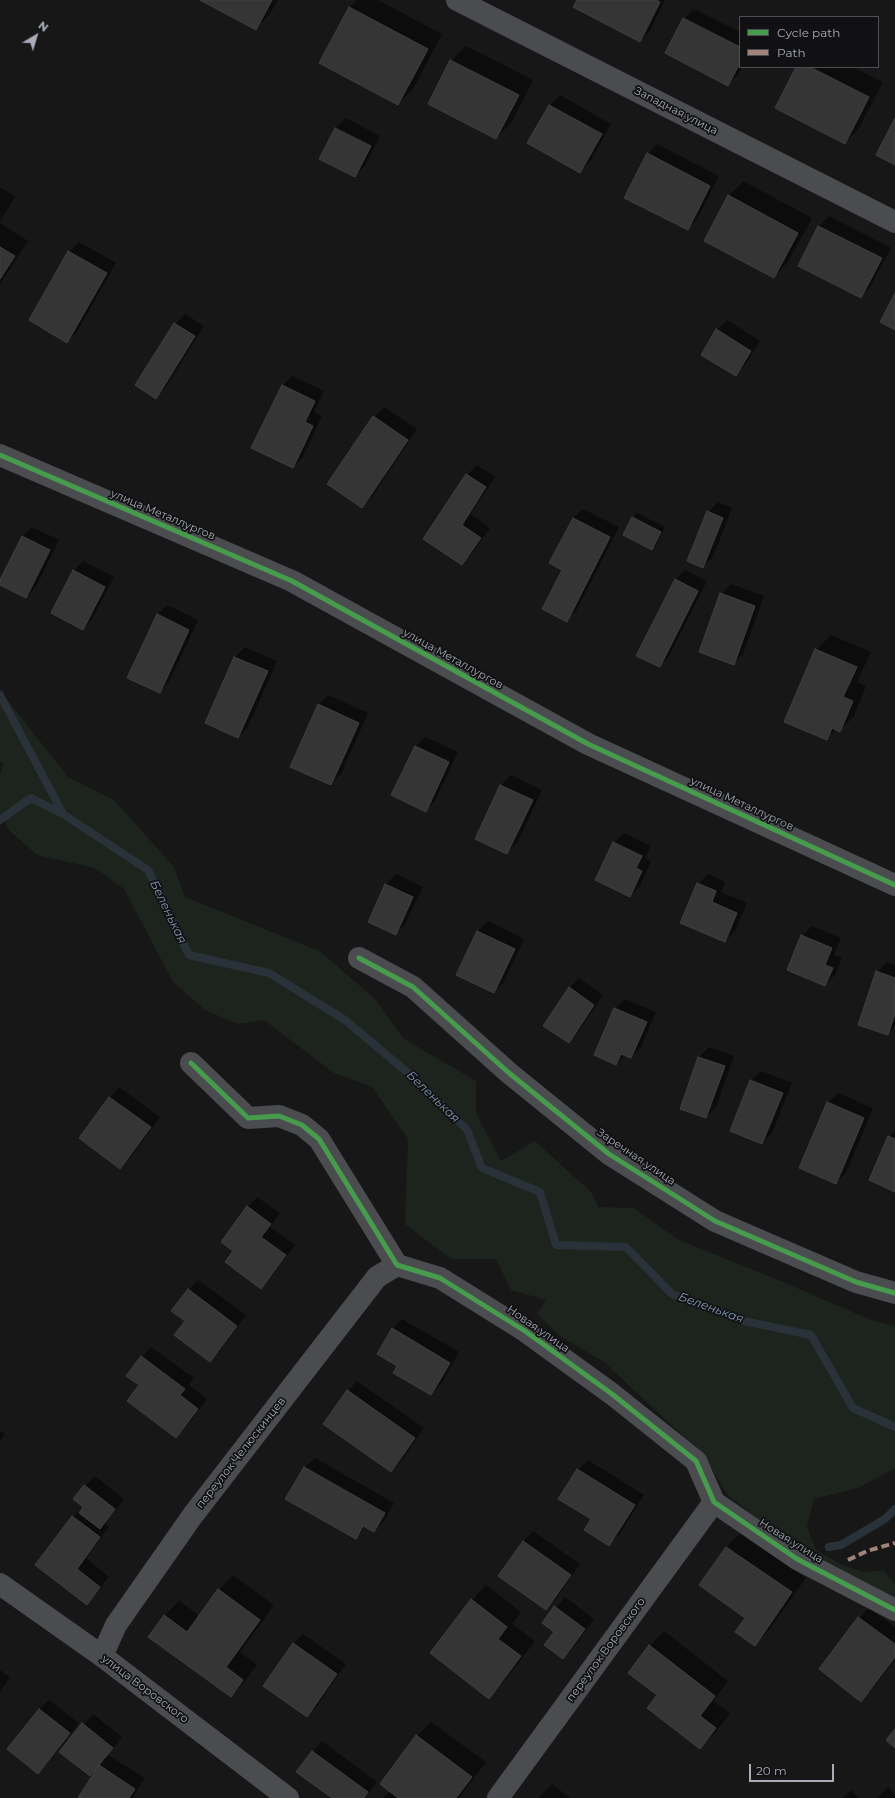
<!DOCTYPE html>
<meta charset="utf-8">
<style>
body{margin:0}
#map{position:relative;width:895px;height:1798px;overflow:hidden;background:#171717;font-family:Montserrat,sans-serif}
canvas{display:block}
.legend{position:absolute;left:739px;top:16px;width:140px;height:52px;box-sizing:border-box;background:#111113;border:1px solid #4d4f55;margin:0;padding:5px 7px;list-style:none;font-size:12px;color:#a8adb8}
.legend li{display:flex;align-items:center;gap:8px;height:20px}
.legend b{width:20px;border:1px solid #4d4f55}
.north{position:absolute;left:16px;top:16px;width:40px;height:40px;-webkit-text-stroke:3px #111113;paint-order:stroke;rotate:38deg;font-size:11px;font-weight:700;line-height:16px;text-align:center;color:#a8adb8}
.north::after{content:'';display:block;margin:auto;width:14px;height:18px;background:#a8adb8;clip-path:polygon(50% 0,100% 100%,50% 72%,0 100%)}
.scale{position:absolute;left:749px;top:1764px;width:85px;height:18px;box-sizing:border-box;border:2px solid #a8adb8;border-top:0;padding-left:5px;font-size:12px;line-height:14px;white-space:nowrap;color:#a8adb8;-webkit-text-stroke:3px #111113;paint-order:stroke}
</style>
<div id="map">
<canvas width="895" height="1798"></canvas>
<ul class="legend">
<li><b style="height:5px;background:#469c4c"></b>Cycle path</li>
<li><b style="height:5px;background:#a18479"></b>Path</li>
</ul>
<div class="north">N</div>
<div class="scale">20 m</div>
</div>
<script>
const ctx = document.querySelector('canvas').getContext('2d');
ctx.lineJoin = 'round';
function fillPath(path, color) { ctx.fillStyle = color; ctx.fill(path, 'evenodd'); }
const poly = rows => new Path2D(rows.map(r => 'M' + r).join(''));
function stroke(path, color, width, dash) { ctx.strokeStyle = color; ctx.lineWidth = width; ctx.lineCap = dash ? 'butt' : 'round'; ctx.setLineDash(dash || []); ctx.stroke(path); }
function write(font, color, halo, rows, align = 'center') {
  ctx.font = font + ' Montserrat,sans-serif'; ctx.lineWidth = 3.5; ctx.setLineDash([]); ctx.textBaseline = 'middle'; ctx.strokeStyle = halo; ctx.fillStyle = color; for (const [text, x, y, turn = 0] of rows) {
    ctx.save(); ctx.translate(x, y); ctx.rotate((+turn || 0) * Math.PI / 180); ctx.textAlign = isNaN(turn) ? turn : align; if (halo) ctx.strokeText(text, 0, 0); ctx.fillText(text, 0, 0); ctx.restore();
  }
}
fillPath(poly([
 [0,696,4,696,68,777,114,800,174,867,185,897,321,952,375,999,404,1039,476,1081,476,1113,501,1161,535,1141,592,1193,598,1207,634,1208,677,1239,783,1282,871,1320,895,1326,895,1468,858,1488,814,1499,807,1527,816,1550,844,1566,864,1572,883,1570,895,1584,895,1602,789,1545,728,1495,703,1455,604,1362,560,1336,537,1314,546,1300,511,1290,496,1259,451,1259,405,1224,408,1139,372,1087,334,1073,264,1020,238,1024,205,1010,173,982,124,889,95,868,37,855,9,830,0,812,0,774,4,764,0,761]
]), '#1d241e');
fillPath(poly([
 [202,0,278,0,270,14,255,29],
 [357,0,378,0,442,34,413,89,398,104,321,63,350,7],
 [578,0,665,0,650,31,640,41],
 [694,9,740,32,740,61,733,74,735,74,740,65,740,67,742,67,738,75,728,84,684,19],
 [466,46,533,80,511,123,496,138,429,104,451,61],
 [797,67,853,67,883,82,859,128,845,143],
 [560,95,611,124,590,162,580,171,529,143,550,105],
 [346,118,380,136,365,166,355,176,320,158,336,128],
 [657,144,719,176,697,219,687,229,648,154],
 [743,181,812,218,788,262,774,277,729,196],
 [0,187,15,197,0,221],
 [829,216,891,248,870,287,861,297,799,266,819,226],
 [0,223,28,241,0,284],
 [79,242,116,263,77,332,67,341,69,252],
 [185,314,204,326,166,387,156,397,136,385,175,324],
 [727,320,760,341,746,364,736,374,717,330],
 [292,376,324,391,314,412,322,416,303,457,293,467,282,386],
 [384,407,417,429,372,497,362,507,328,484,374,417],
 [477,465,495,477,471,514,490,528,472,554,462,564,425,539,467,475],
 [718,502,732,508,713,557,703,566,708,512],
 [583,509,619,527,576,611,566,620,563,570,573,518],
 [637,513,665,527,657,544,652,549,632,518],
 [32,527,59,540,36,587,26,597,0,584,0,582,22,536],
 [83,561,114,577,92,619,83,629,73,571],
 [685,570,707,581,669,656,660,666,675,580],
 [731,584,764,596,743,654,733,664,721,594],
 [167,605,198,620,169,682,159,692,157,615],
 [831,635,871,652,857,682,866,686,854,716,839,731,836,729,826,738,816,650],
 [245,647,277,661,248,727,238,737,206,722,235,657],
 [328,695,368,713,341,774,331,784,318,705],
 [425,737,458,752,435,801,425,811,416,746],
 [511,775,542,790,517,843,507,853,476,838,501,785],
 [624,833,651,846,645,858,651,861,640,886,630,896,614,843],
 [396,874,423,887,405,924,396,934,369,921,386,884],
 [708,874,725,882,721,892,747,903,735,931,725,941,698,884],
 [488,921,524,939,504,982,494,991,457,974,478,931],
 [812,926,841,938,834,955,842,958,835,975,825,985,802,936],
 [887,962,895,965,895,1026,888,1034,877,972],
 [579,978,603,995,578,1032,569,1042,569,988],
 [625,999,656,1012,641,1047,631,1057,626,1054,616,1064,615,1009],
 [709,1047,734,1056,716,1107,706,1117,681,1108,699,1057],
 [761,1071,792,1083,772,1133,762,1143,751,1081],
 [119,1087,160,1117,130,1158,120,1167,80,1138,110,1097],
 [838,1093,873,1108,846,1173,836,1182,828,1103],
 [895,1131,895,1191,889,1137],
 [257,1197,280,1213,270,1227,295,1245,271,1277,261,1287,234,1251,248,1207],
 [198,1280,246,1315,220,1351,210,1360,186,1321,188,1290],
 [402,1319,459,1352,441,1384,431,1394,398,1366,392,1329],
 [151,1347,194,1378,189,1385,207,1399,186,1427,176,1437,140,1385,142,1357],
 [357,1381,424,1428,401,1461,391,1471,348,1391],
 [0,1431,5,1434,0,1441],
 [315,1458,394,1503,384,1521,374,1531,366,1526,355,1538,287,1499,305,1467],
 [588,1460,644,1495,619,1535,609,1544,592,1519,578,1470],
 [95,1476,124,1499,105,1523,109,1527,86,1558,109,1577,87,1603,36,1565,73,1517,84,1506,85,1486],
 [533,1531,580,1564,556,1599,546,1608,499,1576,524,1541],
 [741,1533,806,1578,769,1630,755,1644,726,1547],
 [233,1575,274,1605,240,1652,257,1665,245,1681,231,1696,164,1616,179,1601,200,1616,219,1590],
 [486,1585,521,1612,512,1624,535,1641,503,1683,488,1697,472,1600],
 [565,1597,594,1619,573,1648,563,1658,555,1632,543,1623],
 [869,1608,895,1627,895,1659,871,1691,861,1700,820,1669,859,1618],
 [664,1631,728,1681,713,1701,730,1713,715,1733,700,1747,658,1694,650,1646],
 [303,1634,346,1664,317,1706,307,1716,293,1644],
 [0,1670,10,1677,0,1692],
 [49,1700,79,1723,48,1763,38,1773,39,1709],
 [93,1714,122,1737,108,1755,145,1778,132,1798,79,1798,97,1768,90,1775,61,1752],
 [431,1722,486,1762,459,1798,383,1798,390,1791,417,1736],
 [322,1741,377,1782,365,1798,334,1798,298,1771,313,1751],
 [552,1784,570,1798,539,1798],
 [888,1787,895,1794,895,1798,877,1798],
 [851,1790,859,1798,843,1798]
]), '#0007');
stroke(poly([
 [0,695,63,814,148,870,189,955,269,973,345,1020,413,1077,467,1130,482,1168,540,1192,556,1245,626,1247,672,1294,744,1321,811,1335,853,1408,895,1427],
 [0,820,31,798,63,814],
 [829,1547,841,1545,885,1519,895,1509]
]), '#2a3239', 8);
const building = poly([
 [200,0,272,0,256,30,200,0],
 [577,0,656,0,660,2,640,42,573,7,577,0],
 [349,7,428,49,398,105,319,63,349,7],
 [683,18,740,47,740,63,728,86,665,53,683,18],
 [450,60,519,95,496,139,428,104,450,60],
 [796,67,810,67,869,97,845,144,775,108,796,67],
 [549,105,602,134,580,173,527,143,549,105],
 [895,118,895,165,876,155,895,118],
 [335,128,371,146,355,177,319,159,335,128],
 [647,153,710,186,688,230,624,198,647,153],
 [728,195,798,233,774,278,704,241,728,195],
 [818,226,882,258,861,298,798,266,818,226],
 [0,247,15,256,0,279,0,247],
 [68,251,107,273,67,343,29,320,68,251],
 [895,293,895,330,880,322,895,293],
 [174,323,195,336,156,399,135,385,174,323],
 [716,329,751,351,736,376,701,355,716,329],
 [282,385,315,401,305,422,313,426,293,468,251,448,282,385],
 [373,416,408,440,362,508,327,484,373,416],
 [466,474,486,487,462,525,481,538,462,565,423,539,466,474],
 [707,511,723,518,703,568,687,561,707,511],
 [632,517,661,532,652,550,623,535,632,517],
 [573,518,610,537,567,622,542,609,562,570,549,563,573,518],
 [22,536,50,550,26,598,0,585,0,580,22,536],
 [73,570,105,587,83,630,51,613,73,570],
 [675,579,698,591,660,667,636,656,675,579],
 [720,593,755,606,734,665,699,652,720,593],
 [157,614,189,630,160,693,127,678,157,614],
 [815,649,857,667,843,697,853,701,840,732,832,728,827,740,784,722,815,649],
 [234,657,268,671,238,738,205,723,234,657],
 [318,704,359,723,331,785,290,767,318,704],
 [415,746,449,762,426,812,391,795,415,746],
 [500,785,533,800,507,854,475,839,500,785],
 [613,842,642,856,636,868,642,871,630,897,595,880,613,842],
 [697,883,716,891,712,902,737,913,725,942,680,923,697,883],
 [385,884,413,897,396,935,368,922,385,884],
 [477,931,515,949,494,993,456,975,477,931],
 [801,935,832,948,825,965,833,968,825,986,787,970,801,935],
 [876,971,895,978,895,1014,888,1035,858,1025,876,971],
 [569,987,594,1005,569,1043,543,1026,569,987],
 [614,1008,647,1022,631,1058,621,1054,616,1065,594,1055,614,1008],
 [698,1057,725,1066,706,1118,680,1109,698,1057],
 [750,1080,783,1093,762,1144,730,1131,750,1080],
 [109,1097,151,1127,120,1169,79,1138,109,1097],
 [827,1102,864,1118,836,1184,799,1168,827,1102],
 [888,1136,895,1139,895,1192,869,1180,888,1136],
 [247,1206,271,1224,261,1237,286,1255,261,1289,225,1262,233,1251,221,1242,247,1206],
 [188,1289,237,1326,210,1362,174,1335,185,1321,171,1311,188,1289],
 [392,1328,450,1363,431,1395,393,1373,397,1366,377,1354,392,1328],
 [141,1356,185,1389,180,1395,198,1409,176,1438,127,1401,139,1385,126,1376,141,1356],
 [347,1390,415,1438,391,1472,323,1424,347,1390],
 [304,1467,385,1513,374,1532,363,1526,356,1539,285,1499,304,1467],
 [577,1469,635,1505,609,1546,584,1530,591,1519,558,1499,577,1469],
 [84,1485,115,1509,100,1529,79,1513,83,1507,73,1499,84,1485],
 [72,1516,100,1537,77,1569,100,1587,87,1605,35,1565,72,1516],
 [523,1541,571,1575,546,1610,498,1576,523,1541],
 [726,1547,792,1592,755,1646,735,1632,745,1618,699,1585,726,1547],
 [218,1589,260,1620,226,1667,243,1680,231,1697,148,1637,164,1615,187,1632,218,1589],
 [471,1599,507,1627,498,1639,521,1656,489,1699,430,1653,471,1599],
 [554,1606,585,1629,563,1659,544,1645,554,1632,542,1623,554,1606],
 [858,1617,895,1644,895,1657,861,1702,819,1669,858,1617],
 [293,1643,337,1674,307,1717,263,1686,293,1643],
 [649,1645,715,1696,700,1716,716,1728,700,1749,647,1708,657,1695,628,1673,649,1645],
 [39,1709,70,1733,38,1774,7,1749,39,1709],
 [82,1723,113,1748,90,1776,59,1752,82,1723],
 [895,1729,895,1748,886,1740,895,1729],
 [416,1735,472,1777,456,1798,398,1798,380,1784,416,1735],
 [312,1751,368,1792,364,1798,332,1798,296,1772,312,1751],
 [99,1765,135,1789,129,1798,78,1798,99,1765]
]);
fillPath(building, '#353536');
stroke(building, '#3f4043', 1);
stroke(poly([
 [457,0,895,222],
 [359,958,413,987,509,1073,609,1154,715,1221,856,1282,895,1293],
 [191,1063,248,1118,279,1116,302,1125,319,1139,397,1265,440,1278,525,1331,612,1394,696,1461,714,1502,797,1559,895,1610],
 [0,1584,102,1656,288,1798],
 [102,1656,116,1625,193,1515,377,1277,397,1265],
 [498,1798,714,1502]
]), '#4b4c50', 22);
stroke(poly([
 [0,455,292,581,588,744,895,885]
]), '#4b4c50', 22);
stroke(poly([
 [848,1560,867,1551,895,1543]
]), '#a18479', 4, [8, 4]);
stroke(poly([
 [0,455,292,581,588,744,895,885],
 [359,958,413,987,509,1073,609,1154,715,1221,856,1282,895,1293],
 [191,1063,248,1118,279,1116,302,1125,319,1139,397,1265,440,1278,525,1331,612,1394,696,1461,714,1502,797,1559,895,1610]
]), '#469c4c', 5);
write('11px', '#a8adb8', '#111113', [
 ["Западная улица",676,111,27],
 ["улица Металлургов",163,515,23],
 ["улица Металлургов",453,659,29],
 ["улица Металлургов",742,804,25],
 ["Заречная улица",636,1157,34],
 ["Новая улица",538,1329,35],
 ["переулок Челюскинцев",241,1453,-52],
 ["Новая улица",791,1541,32],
 ["переулок Воровского",606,1650,-54],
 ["улица Воровского",145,1689,37]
]);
write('italic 12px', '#7f9bb3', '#111113', [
 ["Беленькая",168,912,64],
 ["Беленькая",433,1097,44],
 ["Беленькая",711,1308,20]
]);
</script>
